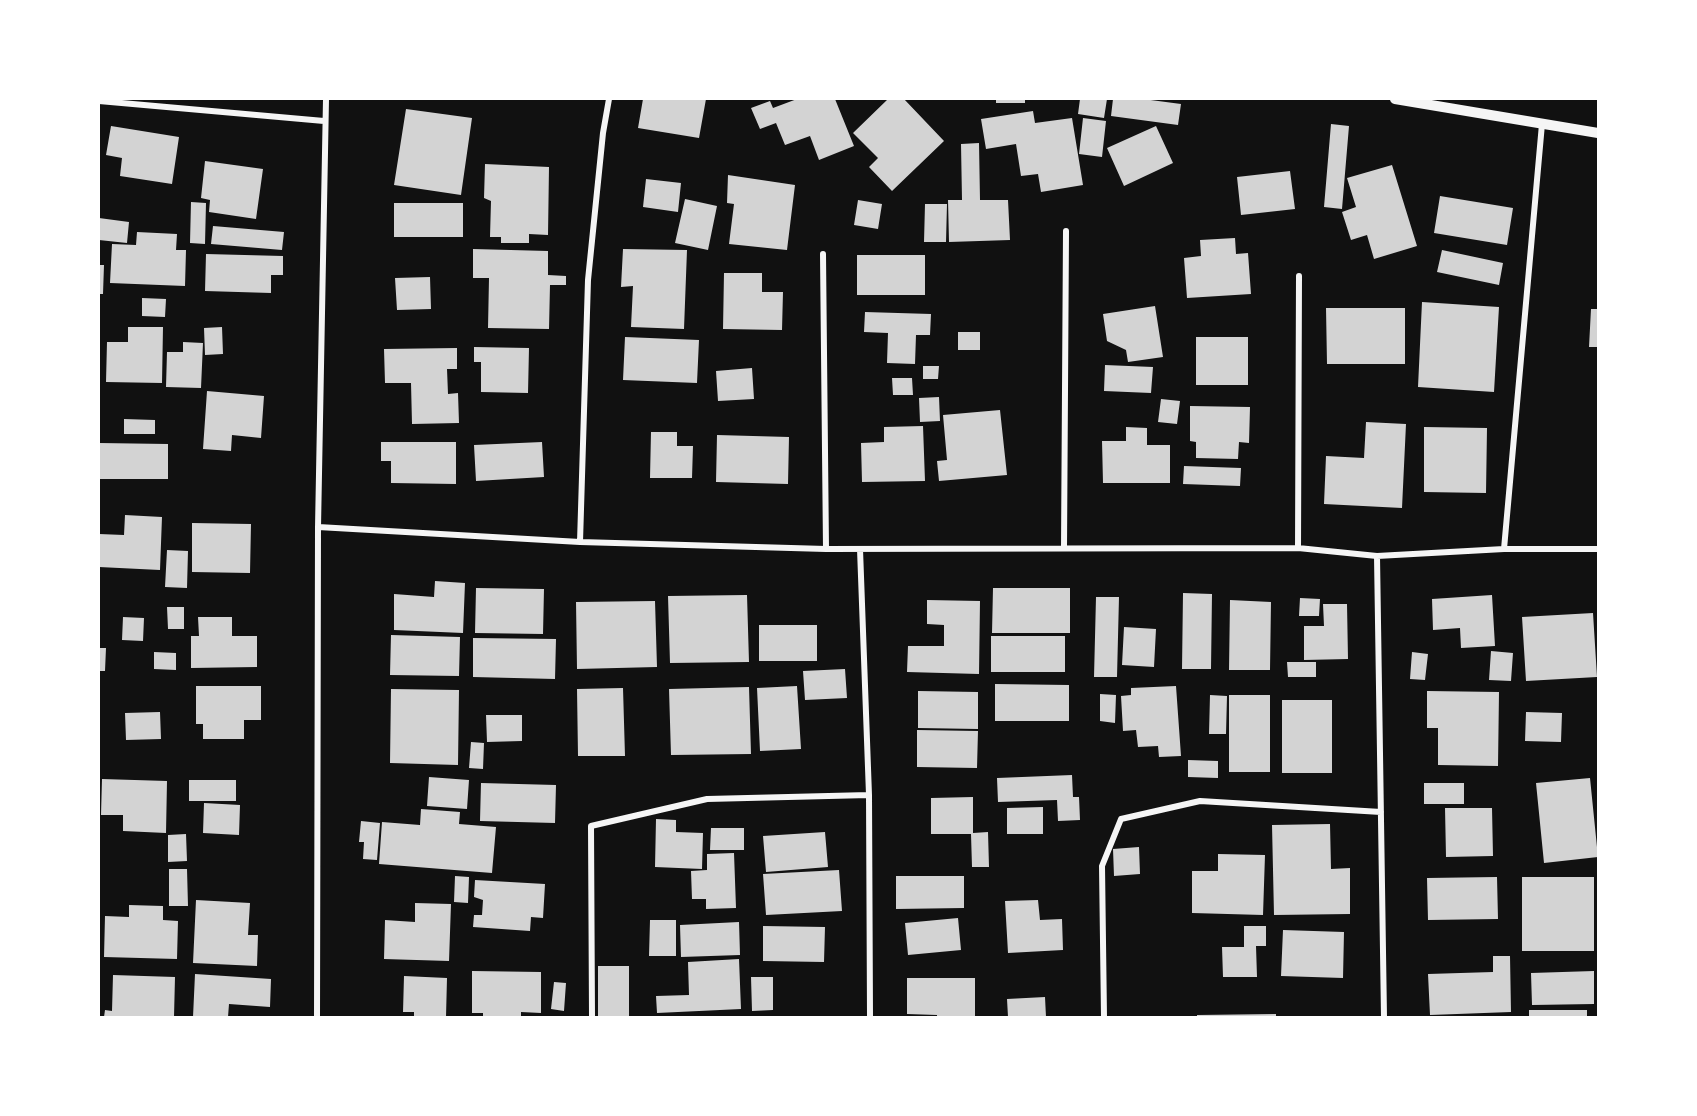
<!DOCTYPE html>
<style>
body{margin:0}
#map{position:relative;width:1697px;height:1116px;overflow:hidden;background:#111;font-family:Overpass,sans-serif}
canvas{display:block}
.frame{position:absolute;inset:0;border:100px solid #fff;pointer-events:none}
</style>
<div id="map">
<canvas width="1697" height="1116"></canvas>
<div class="frame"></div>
</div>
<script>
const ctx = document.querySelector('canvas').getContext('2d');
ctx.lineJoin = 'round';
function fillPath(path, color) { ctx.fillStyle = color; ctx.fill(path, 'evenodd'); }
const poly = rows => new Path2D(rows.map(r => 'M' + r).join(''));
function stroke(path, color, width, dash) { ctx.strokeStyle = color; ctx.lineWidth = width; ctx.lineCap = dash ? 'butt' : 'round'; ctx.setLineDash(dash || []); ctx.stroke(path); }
fillPath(poly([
 [643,99,706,99,699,138,638,128],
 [797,99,835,99,854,146,819,160,810,136,785,145,776,123,760,129,751,108,770,101,773,108],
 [888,99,904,99,944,141,892,191,869,167,878,158,853,133],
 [996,99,1025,99,1025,103,996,103],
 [1080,99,1107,99,1104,118,1078,114],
 [1113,99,1143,99,1181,104,1178,125,1111,116],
 [406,109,472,118,461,195,394,185],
 [1033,111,1035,123,1072,118,1083,185,1041,192,1038,174,1021,176,1016,144,986,149,981,119],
 [1083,118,1106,121,1102,157,1079,154],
 [1331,124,1349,126,1342,209,1324,207],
 [111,126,179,137,172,184,120,176,122,158,106,155],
 [1156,126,1173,163,1124,186,1107,148],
 [979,143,980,200,1008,200,1010,240,949,242,948,200,962,200,961,144],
 [205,161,263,169,256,219,209,212,210,200,201,198],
 [485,164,549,167,548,235,529,234,529,243,501,243,501,237,490,237,491,201,484,198],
 [1392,165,1417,246,1374,259,1367,235,1351,240,1342,212,1356,207,1347,178],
 [1290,171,1295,209,1241,215,1237,177],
 [728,175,795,185,787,250,729,244,734,204,727,203],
 [646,179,681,183,678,212,643,207],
 [1440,196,1513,208,1507,245,1434,233],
 [685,199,717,206,708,250,675,243],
 [858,200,882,204,878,229,854,225],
 [191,202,206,203,205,244,190,243],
 [394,203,463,203,463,237,394,237],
 [925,204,947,204,946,242,924,242],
 [99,218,129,222,127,243,99,240],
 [213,226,284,232,282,250,211,244],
 [137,232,177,234,176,250,186,250,185,286,110,283,112,244,136,245],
 [1235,238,1236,254,1248,253,1251,294,1187,298,1184,258,1201,256,1200,240],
 [473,249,548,251,548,275,566,276,566,285,550,285,549,329,488,328,489,278,473,278],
 [623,249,687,250,684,329,631,327,633,286,621,287],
 [1442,250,1503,263,1499,285,1437,272],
 [206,254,283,256,283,275,271,275,271,293,205,291],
 [857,255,925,255,925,295,857,295],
 [99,265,104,265,103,294,99,294],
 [724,273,762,273,762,292,783,292,782,330,723,329],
 [430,277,431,309,397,310,395,278],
 [142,298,166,299,165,317,142,316],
 [1422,302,1499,307,1494,392,1418,387],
 [1155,306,1163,357,1128,362,1126,350,1107,341,1103,314],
 [1326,308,1405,308,1405,364,1327,364],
 [1591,309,1598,309,1598,347,1589,347],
 [865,312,931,314,930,335,916,335,915,364,887,363,888,333,864,332],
 [128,327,163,327,162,383,106,382,107,342,128,342],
 [222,327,223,354,205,355,204,328],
 [958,332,980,332,980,350,958,350],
 [625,337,699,340,697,383,623,380],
 [1196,337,1248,337,1248,385,1196,385],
 [183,342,203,343,201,388,166,387,167,352,183,352],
 [474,347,529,348,528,393,481,392,481,362,474,362],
 [457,348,457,369,447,369,448,394,458,393,459,423,412,424,411,383,385,383,384,349],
 [1105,365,1153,367,1151,393,1104,391],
 [923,366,939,366,938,379,923,379],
 [752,368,754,399,718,401,716,371],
 [892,378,912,378,913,395,893,395],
 [207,391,264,396,261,438,232,435,231,451,203,449],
 [939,397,940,421,920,422,919,398],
 [1161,399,1180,401,1177,424,1158,422],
 [1190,406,1250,407,1249,443,1239,442,1238,459,1196,458,1196,442,1190,441],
 [1000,410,1007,475,939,481,937,461,947,460,943,415],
 [124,419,155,420,155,434,124,434],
 [1366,422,1406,424,1402,508,1324,504,1326,456,1364,458],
 [923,426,925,481,862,482,861,443,884,442,884,427],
 [1126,427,1147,428,1147,445,1170,445,1170,483,1103,483,1102,441,1126,441],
 [1424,427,1487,428,1486,493,1424,492],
 [651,432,677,432,677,446,693,446,692,478,650,478],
 [717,435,789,437,788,484,716,482],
 [381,442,456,442,456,484,391,483,391,461,381,461],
 [542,442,544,477,476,481,474,445],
 [99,443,168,444,168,479,99,479],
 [1184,466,1241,468,1240,486,1183,484],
 [125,515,162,517,160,570,99,567,99,534,124,535],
 [192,523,251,524,250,573,192,572],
 [167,550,188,551,187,588,165,587],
 [435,581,465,583,463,633,394,630,394,594,434,597],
 [476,588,544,589,543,634,475,633],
 [993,588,1070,588,1070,633,992,633],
 [1183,593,1212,594,1211,669,1182,669],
 [747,595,749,662,670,663,668,596],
 [1492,595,1495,646,1461,648,1460,628,1433,630,1432,599],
 [1096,597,1119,597,1117,677,1094,677],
 [1300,598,1320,599,1319,616,1299,616],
 [927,600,980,601,979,674,907,672,908,646,944,646,944,625,927,624],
 [1230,600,1271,602,1270,670,1229,670],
 [655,601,657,667,577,669,576,602],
 [1323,604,1347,604,1348,659,1304,660,1304,626,1324,626],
 [167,607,184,607,184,629,168,629],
 [1593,613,1597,677,1526,681,1522,617],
 [123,617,144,618,143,641,122,640],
 [198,617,232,617,232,636,257,636,257,667,191,668,191,636,199,636],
 [759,625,817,625,817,661,759,661],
 [1124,627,1156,629,1154,667,1122,665],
 [391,635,460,637,459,676,390,675],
 [991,636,1065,636,1065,672,991,672],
 [473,638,556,639,555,679,473,677],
 [99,648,106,648,105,671,99,671],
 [1491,651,1513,653,1511,681,1489,680],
 [154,652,176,653,176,670,154,669],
 [1412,652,1428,654,1425,680,1410,679],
 [1287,662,1316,662,1316,677,1288,677],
 [845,669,847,698,805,700,803,671],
 [995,684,1069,685,1069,721,995,721],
 [196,686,261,686,261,720,244,720,244,739,203,739,203,724,196,724],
 [797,686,801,749,760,751,757,688],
 [1176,686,1181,756,1159,757,1158,746,1138,747,1136,730,1123,731,1121,696,1131,695,1131,688],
 [749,687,751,754,671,755,669,689],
 [623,688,625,756,578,756,577,689],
 [391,689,459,690,458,765,390,763],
 [918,691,978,692,978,729,918,728],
 [1427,691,1499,692,1498,766,1438,765,1438,728,1427,728],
 [1100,694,1116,695,1115,723,1100,721],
 [1210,695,1227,696,1226,734,1209,734],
 [1229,695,1270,695,1270,772,1229,772],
 [1282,700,1332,700,1332,773,1282,773],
 [160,712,161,739,126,740,125,713],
 [1526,712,1562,713,1561,742,1525,741],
 [486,715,522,715,522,741,487,742],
 [917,730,978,731,977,768,917,767],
 [471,742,484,743,483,769,469,768],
 [1188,760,1218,761,1218,778,1188,777],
 [1072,775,1073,797,1079,797,1080,820,1058,821,1057,800,998,802,997,778],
 [429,777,469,780,467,809,427,806],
 [1590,778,1598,857,1544,863,1536,783],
 [102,779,167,781,166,833,123,831,123,815,101,815],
 [189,780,236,780,236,801,189,801],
 [481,783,556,785,555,823,480,821],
 [1424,783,1464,783,1464,804,1424,804],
 [973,797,973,833,988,832,989,867,972,867,971,834,931,834,931,798],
 [204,803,240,805,239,835,203,833],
 [1043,807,1043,834,1007,834,1007,808],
 [1445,808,1492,808,1493,856,1446,857],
 [421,809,460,812,459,824,496,827,492,873,379,864,382,822,420,825],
 [656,819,676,820,676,832,703,833,702,869,655,867],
 [361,821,380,823,377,860,363,859,364,842,359,842],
 [1330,824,1331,869,1350,868,1350,914,1274,915,1272,825],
 [711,828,744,828,744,850,710,850],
 [825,832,828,867,766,872,763,836],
 [186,834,187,861,168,862,168,835],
 [1139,847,1140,874,1114,876,1113,849],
 [734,853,736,908,706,909,706,899,692,899,691,871,707,870,707,854],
 [1218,854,1265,855,1263,915,1192,913,1192,871,1218,871],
 [169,869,187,869,188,906,169,906],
 [839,870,842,911,766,915,763,874],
 [455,876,469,877,468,903,454,902],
 [896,876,964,876,964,908,896,909],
 [1497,877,1498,919,1428,920,1427,878],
 [1522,877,1594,877,1594,951,1522,951],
 [475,880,545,884,543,918,531,917,530,931,473,927,474,915,482,915,483,900,474,897],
 [196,900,250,903,248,935,258,935,257,966,193,963],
 [1038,900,1040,920,1062,919,1063,950,1008,953,1005,901],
 [415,903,451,904,449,961,384,959,385,920,415,922],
 [129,905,163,906,163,920,178,921,177,959,104,957,105,916,129,917],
 [958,918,961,950,908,955,905,923],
 [650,920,676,920,676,956,649,956],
 [739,922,740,955,681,957,680,925],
 [763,926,825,927,824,962,763,961],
 [1244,926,1266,926,1266,946,1256,946,1257,977,1223,977,1222,947,1244,947],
 [1283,930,1344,932,1343,978,1281,976],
 [1493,956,1510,956,1511,1012,1430,1015,1428,974,1493,972],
 [739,959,741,1009,657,1013,656,996,689,995,688,962],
 [598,966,629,966,629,1017,598,1017],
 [472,971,541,972,541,1013,521,1012,521,1017,483,1017,483,1013,472,1013],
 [1594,971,1594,1004,1532,1005,1531,973],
 [195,974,271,979,270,1007,229,1004,228,1017,193,1017],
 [113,975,175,977,174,1017,104,1017,105,1010,112,1011],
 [404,976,447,978,446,1017,414,1017,414,1012,403,1012],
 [751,977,773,977,773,1010,752,1011],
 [907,978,975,978,975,1017,937,1017,937,1015,907,1014],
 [554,982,566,983,564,1011,551,1009],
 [1045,997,1046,1017,1008,1017,1007,999],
 [1529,1010,1587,1010,1587,1017,1529,1017],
 [1276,1014,1276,1017,1197,1017,1197,1015]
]), '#d3d3d3');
stroke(poly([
 [99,101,324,121],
 [823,254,826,549],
 [318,527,580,542,826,549,1298,548,1377,556,1504,549,1598,549],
 [580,542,588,280,603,133,609,99],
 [1064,548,1066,231],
 [1298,548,1299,276],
 [860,549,869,795,870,1017],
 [1504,549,1542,124],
 [1377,556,1384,1017],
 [317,1017,318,527,326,99],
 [592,1017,591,826,707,799,869,795],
 [1104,1017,1102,866,1121,819,1200,801,1381,812]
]), '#f5f5f5', 6);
stroke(poly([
 [1395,99,1598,133]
]), '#f5f5f5', 10);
</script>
